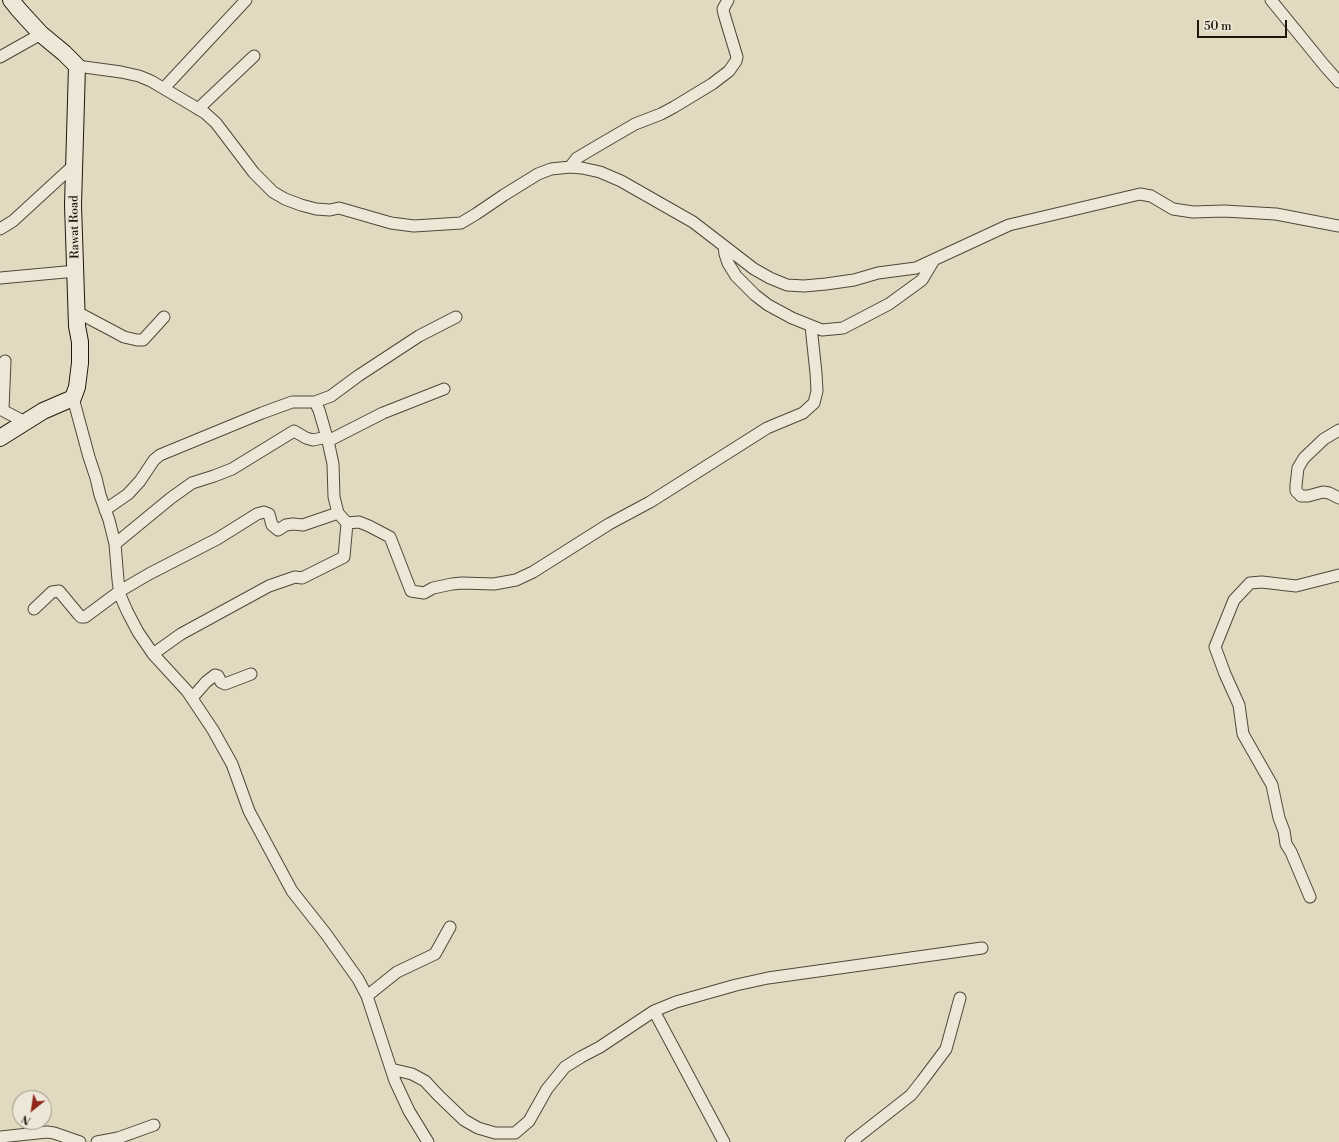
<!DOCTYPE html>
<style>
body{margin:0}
#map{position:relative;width:1339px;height:1142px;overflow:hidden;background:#e2dac0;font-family:"Libre Bodoni",serif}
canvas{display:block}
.north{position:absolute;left:12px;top:1090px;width:40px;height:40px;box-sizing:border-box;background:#ece7d6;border:1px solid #9b9385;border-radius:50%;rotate:210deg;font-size:11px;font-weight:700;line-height:16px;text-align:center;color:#21160b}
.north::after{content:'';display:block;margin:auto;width:14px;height:18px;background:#8f2418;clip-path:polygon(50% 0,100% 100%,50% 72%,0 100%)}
.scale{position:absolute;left:1197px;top:20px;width:90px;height:18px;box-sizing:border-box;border:2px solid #21160b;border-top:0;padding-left:5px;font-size:12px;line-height:14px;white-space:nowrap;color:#21160b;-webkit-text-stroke:3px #ece7d6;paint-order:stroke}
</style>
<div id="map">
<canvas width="1339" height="1142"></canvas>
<div class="north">N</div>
<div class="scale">50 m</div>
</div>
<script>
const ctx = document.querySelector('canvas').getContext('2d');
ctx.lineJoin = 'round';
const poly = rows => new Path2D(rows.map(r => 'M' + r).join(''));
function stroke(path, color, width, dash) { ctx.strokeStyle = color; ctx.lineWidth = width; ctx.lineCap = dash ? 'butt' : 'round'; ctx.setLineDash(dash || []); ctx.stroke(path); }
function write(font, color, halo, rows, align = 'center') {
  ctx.font = font + ' "Libre Bodoni",serif'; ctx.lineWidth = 3; ctx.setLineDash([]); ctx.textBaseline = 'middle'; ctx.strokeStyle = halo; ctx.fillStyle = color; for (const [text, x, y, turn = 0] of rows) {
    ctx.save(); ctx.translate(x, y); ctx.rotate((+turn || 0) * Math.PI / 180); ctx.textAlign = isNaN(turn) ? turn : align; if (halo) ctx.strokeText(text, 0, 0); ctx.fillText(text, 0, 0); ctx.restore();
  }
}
const street = poly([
 [1271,0,1324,65,1339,82],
 [0,57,41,34],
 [77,66,121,72,139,76,151,81,190,104,205,113,216,123,254,173,273,192,285,199,301,205,316,209,330,210,339,208,391,223,414,226,461,223,476,214,504,195,538,174,551,169,570,167,582,168,600,172,621,181,693,222,754,269,770,278,787,285,804,286,826,284,854,280,878,273,916,268,1009,225,1140,194,1151,196,1173,209,1193,212,1224,211,1276,214,1339,226],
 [164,88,246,0],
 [198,109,254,56],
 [570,167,577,158,599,145,635,124,661,114,674,107,712,84,729,71,736,61,737,57,724,14,723,9,728,0],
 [0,229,13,221,74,165],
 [724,246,725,254,728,263,736,276,755,295,768,305,792,318,822,330,843,328,889,304,922,280,934,260],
 [0,278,76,271],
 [77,312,111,330,124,337,137,340,143,340,164,317],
 [73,398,89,457,96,478,100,495,109,520,115,544,118,580,120,595,127,611,138,632,153,654,187,691,213,730,232,764,249,811,292,891,326,934,358,979,367,996,395,1081,409,1111,428,1142],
 [315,402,319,410,328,441,333,464,334,497,338,513,347,523,359,522,369,526,390,537,411,591,424,593,433,588,452,584,462,583,494,584,516,580,533,572,609,524,650,502,767,428,803,413,814,403,817,391,816,373,811,326],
 [0,409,25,422],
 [3,410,5,361],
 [1339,430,1324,439,1304,458,1298,468,1296,485,1296,491,1301,496,1308,496,1323,492,1329,493,1339,498],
 [328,441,383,413,444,389],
 [105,510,128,494,140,481,154,460,160,455,262,413,292,402,315,402,331,396,358,376,419,336,456,317],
 [115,544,171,498,192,483,214,476,232,469,294,431,306,438,313,440,327,437],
 [34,609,52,592,59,591,79,615,81,617,85,617,120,591,149,574,217,539,257,514,264,512,269,514,272,525,278,530,286,525,293,524,303,525,338,513],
 [153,654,181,634,269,586,295,577,302,578,344,557,347,523],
 [192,698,206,682,215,675,218,676,221,682,225,684,251,674],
 [1310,897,1291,852,1286,844,1284,831,1279,818,1272,785,1243,734,1239,705,1225,674,1215,647,1234,600,1250,583,1262,582,1296,586,1339,575],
 [367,996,397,972,435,954,450,927],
 [654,1011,724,1142],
 [391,1069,412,1074,425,1081,438,1095,464,1120,478,1128,495,1133,515,1133,529,1121,547,1089,565,1067,581,1057,600,1047,654,1011,676,1002,736,985,768,978,982,948],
 [0,1137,47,1132,54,1133,80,1142],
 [97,1142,118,1138,154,1125],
 [851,1142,911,1095,922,1081,946,1049,960,998]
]);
const secondary = poly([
 [0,438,43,411,73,398,77,387,80,363,80,342,77,326,73,205,77,66,64,53,41,34,19,10,11,0]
]);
stroke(street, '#514738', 13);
stroke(secondary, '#21160b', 18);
stroke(street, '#ece7d6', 11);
stroke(secondary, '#ece7d6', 16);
write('12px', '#21160b', '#ece7d6', [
 ["Rawat Road",75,227,-91]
]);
</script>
